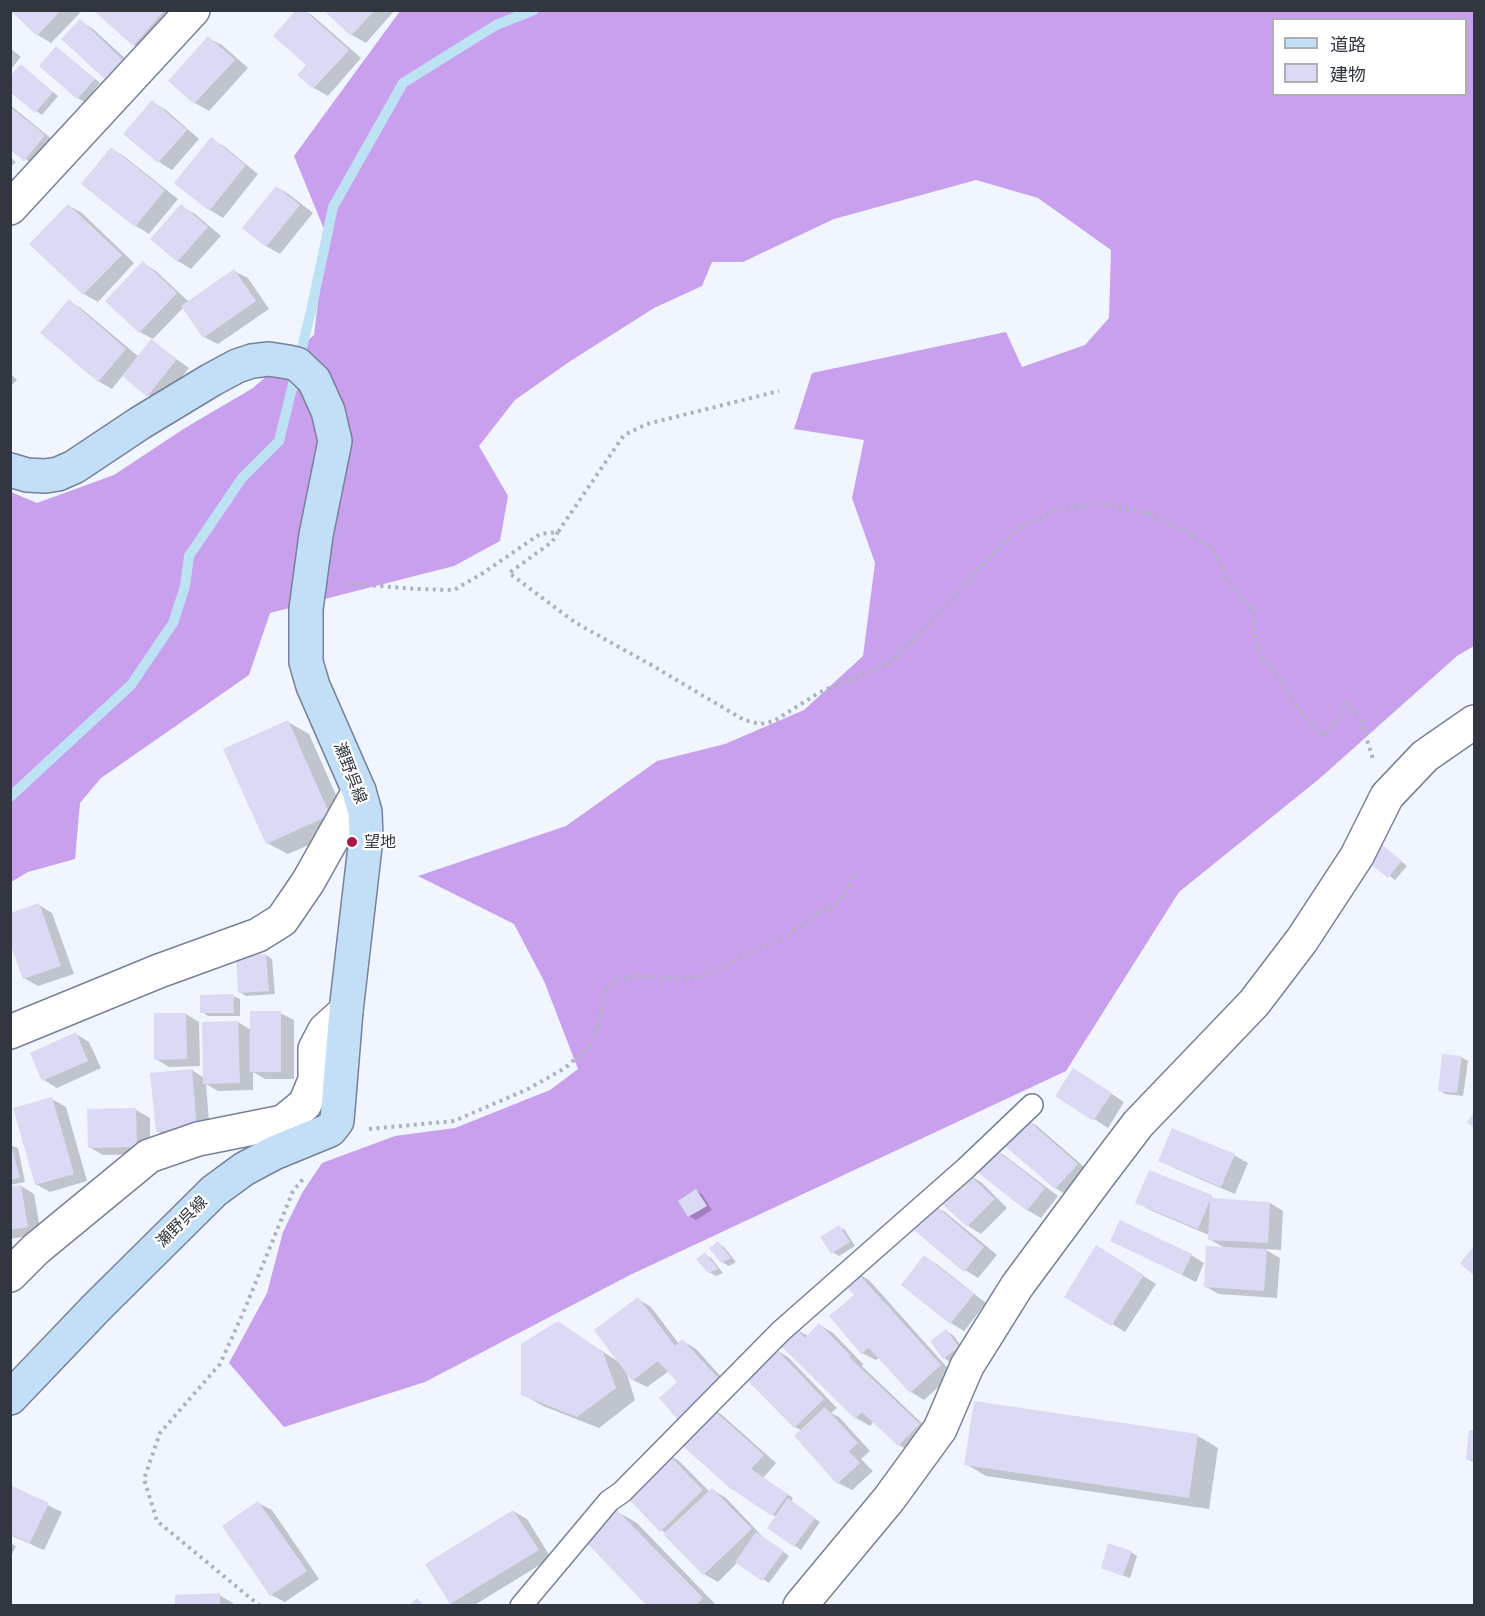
<!DOCTYPE html>
<meta charset="utf-8">
<style>
body{margin:0}
#map{position:relative;width:1485px;height:1616px;overflow:hidden;background:#f0f5ff;font-family:"Alegreya Sans","Noto Sans JP",sans-serif}
canvas{display:block}
.frame{position:absolute;inset:0;border:12px solid #323640;pointer-events:none}
.legend{position:absolute;left:1272px;top:18px;width:195px;height:78px;box-sizing:border-box;background:#fff;border:2px solid #adafb3;margin:0;padding:8px 10px;list-style:none;font-size:18px;color:#323640}
.legend li{display:flex;align-items:center;gap:12px;height:30px}
.legend b{width:30px;border:2px solid #adafb3}
</style>
<div id="map">
<canvas width="1485" height="1616"></canvas>
<div class="frame"></div>
<ul class="legend">
<li><b style="height:8px;background:#c2dff7"></b>道路</li>
<li><b style="height:16px;background:#dbdaf4"></b>建物</li>
</ul>
</div>
<script>
const ctx = document.querySelector('canvas').getContext('2d');
ctx.lineJoin = 'round';
function fillPath(path, color) { ctx.fillStyle = color; ctx.fill(path, 'evenodd'); }
const poly = rows => new Path2D(rows.map(r => 'M' + r).join(''));
function stroke(path, color, width, dash) { ctx.strokeStyle = color; ctx.lineWidth = width; ctx.lineCap = dash ? 'butt' : 'round'; ctx.setLineDash(dash || []); ctx.stroke(path); }
function write(font, color, halo, rows, align = 'center') {
  ctx.font = font + ' "Alegreya Sans","Noto Sans JP",sans-serif'; ctx.lineWidth = 4.5; ctx.setLineDash([]); ctx.textBaseline = 'middle'; ctx.strokeStyle = halo; ctx.fillStyle = color; for (const [text, x, y, turn = 0] of rows) {
    ctx.save(); ctx.translate(x, y); ctx.rotate((+turn || 0) * Math.PI / 180); ctx.textAlign = isNaN(turn) ? turn : align; if (halo) ctx.strokeText(text, 0, 0); ctx.fillText(text, 0, 0); ctx.restore();
  }
}
fillPath(poly([
 [400,11,1474,11,1474,646,1457,656,1319,779,1179,892,1066,1071,630,1275,425,1382,284,1427,229,1363,267,1293,283,1232,302,1193,322,1163,395,1136,455,1128,550,1090,578,1069,544,981,514,924,418,876,566,826,657,761,725,744,804,710,863,656,875,563,852,498,864,440,794,429,812,373,1006,332,1022,367,1085,345,1109,318,1111,250,1038,198,976,180,834,219,743,262,712,262,702,286,654,308,569,362,515,400,479,446,508,496,500,541,454,566,270,613,249,675,101,778,80,803,75,859,28,872,11,882,11,492,37,503,114,475,185,428,253,388,314,335,326,234,294,156],
 [1274,20,1466,20,1466,94,1274,94]
]), '#c8a0ed');
fillPath(poly([
 [12,10,77,10,80,13,51,43,38,35],
 [95,10,168,10,178,19,147,53,134,45],
 [303,10,313,16,361,58,328,96,314,88,299,75,308,65],
 [325,10,395,10,366,43,352,35],
 [80,21,93,29,140,72,110,82],
 [208,38,222,45,248,68,209,111,195,103,170,81],
 [10,48,21,57,10,70],
 [57,48,100,83,84,102,78,98],
 [21,66,58,96,42,115,36,111],
 [152,102,166,110,199,139,172,170,159,162,125,134],
 [10,105,58,144,38,168,10,148],
 [211,139,225,147,258,174,223,218,210,210],
 [112,149,125,157,178,199,149,234,136,226,83,184],
 [10,157,16,162,10,168],
 [277,187,290,195,313,213,280,254,266,246],
 [68,205,82,213,134,263,98,302,84,294],
 [181,206,195,214,221,236,191,269,178,261,152,239],
 [143,263,156,271,189,302,234,271,248,278,269,309,218,344,204,337,184,307,151,341,189,368,161,403,148,395,123,375,112,389,98,381,69,301,82,309,139,357,153,339,140,332],
 [10,373,17,380,10,387],
 [288,722,309,734,350,827,288,854,267,843],
 [1382,845,1407,866,1395,880,1364,856],
 [39,905,52,913,74,974,38,986,24,978],
 [266,955,272,959,275,994,246,996,240,992],
 [233,996,240,999,240,1016,208,1016,202,1012],
 [280,1013,294,1020,294,1079,265,1079,253,1072,253,1090,218,1091,206,1084,210,1135,171,1139,157,1131,192,1070,204,1078,203,1023,238,1022,251,1030],
 [186,1014,199,1022,200,1066,169,1067,156,1059],
 [76,1034,89,1042,101,1068,57,1088,44,1080],
 [1461,1057,1468,1061,1463,1096,1445,1094,1439,1090],
 [1086,1077,1124,1102,1108,1128,1057,1095],
 [52,1099,66,1107,87,1181,50,1192,36,1184],
 [136,1110,150,1118,150,1154,103,1155,89,1147],
 [1023,1118,1037,1126,1090,1172,1069,1196,1055,1188],
 [1173,1130,1234,1155,1248,1163,1235,1194,1174,1168,1160,1160],
 [10,1145,18,1148,25,1182,10,1185],
 [991,1147,1004,1155,1058,1196,1041,1218,1027,1210],
 [967,1174,981,1182,1007,1208,981,1234,968,1226,942,1200],
 [21,1186,34,1194,41,1234,10,1239,10,1188],
 [696,1191,702,1194,712,1210,696,1220,689,1216,680,1201],
 [1211,1197,1217,1200,1270,1203,1283,1211,1281,1250,1264,1249,1280,1258,1277,1298,1219,1294,1206,1287,1225,1248,1209,1239,1209,1235,1150,1210,1137,1202],
 [931,1204,945,1212,997,1255,978,1278,965,1270],
 [839,1227,845,1230,855,1246,839,1256,832,1252],
 [1112,1241,1191,1255,1204,1263,1196,1282],
 [718,1243,724,1247,736,1262,729,1266,722,1262],
 [705,1254,711,1258,723,1273,716,1276,709,1272],
 [1110,1255,1156,1284,1125,1332,1066,1296],
 [925,1257,938,1265,986,1303,964,1331,951,1323],
 [855,1272,869,1280,953,1374,924,1400,911,1392,880,1357,876,1360,862,1353,856,1295],
 [638,1299,651,1307,679,1344,683,1341,696,1349,733,1390,712,1409,722,1415,776,1463,763,1478,793,1498,791,1502,820,1522,801,1550,795,1546,776,1517,733,1489,692,1426,679,1419,679,1382,669,1371,647,1387,633,1380,626,1371,635,1400,599,1428,543,1406,522,1394,558,1323,619,1362],
 [820,1325,833,1333,863,1364,862,1366,932,1433,913,1453,899,1445,874,1421,870,1426,856,1418,779,1342,794,1328,808,1336],
 [946,1331,953,1335,965,1351,950,1362,944,1358],
 [774,1349,788,1357,837,1408,831,1413,839,1417,870,1451,861,1459,873,1471,852,1490,838,1483,802,1431,795,1427,746,1377],
 [975,1403,1198,1436,1218,1448,1209,1509,986,1476,966,1464],
 [1470,1431,1474,1432,1474,1462,1467,1459],
 [666,1453,679,1461,710,1492,713,1490,726,1498,764,1538,789,1556,769,1583,738,1562,718,1582,704,1574,666,1533,661,1530],
 [10,1487,62,1512,44,1550,10,1535],
 [258,1503,272,1510,319,1579,285,1602,271,1595],
 [513,1511,527,1519,551,1558,473,1606,456,1606,451,1603],
 [616,1511,637,1523,717,1606,649,1606],
 [10,1543,16,1546,10,1559],
 [1131,1552,1137,1556,1130,1578,1102,1568],
 [219,1595,233,1603,233,1606,176,1606]
]), '#0003');
stroke(poly([
 [10,797,131,685,173,623,185,586,189,556,242,478,279,441,311,311,333,207,403,83,496,25,534,10]
]), '#bde2f4', 10);
fillPath(poly([
 [10,10,61,10,37,36],
 [93,10,165,10,133,46],
 [296,10,304,10,349,50,313,89,297,75,306,65,273,36],
 [323,10,375,10,351,36],
 [80,19,127,64,109,83,61,39],
 [208,36,235,60,194,104,168,81],
 [56,46,95,79,77,99,39,66],
 [21,64,53,92,35,113,10,92,10,76],
 [152,100,187,130,158,163,123,134],
 [10,107,45,135,24,161,10,150],
 [211,137,246,165,209,211,174,183],
 [111,147,165,190,135,227,81,184],
 [276,186,300,205,266,247,242,228],
 [68,204,122,255,83,295,29,244],
 [181,204,208,227,177,262,150,239],
 [143,261,177,293,139,333,105,301],
 [234,269,256,301,203,338,181,306],
 [69,299,126,349,98,382,40,333],
 [151,339,177,359,147,397,122,376],
 [288,720,330,815,266,844,223,749],
 [1376,840,1402,861,1388,878,1362,857],
 [39,903,61,966,23,979,10,944,10,913],
 [266,954,269,991,238,993,236,956],
 [234,994,234,1013,200,1013,200,995],
 [250,1011,281,1011,281,1072,250,1072],
 [154,1013,186,1013,187,1059,154,1060],
 [238,1021,240,1083,203,1084,202,1022],
 [76,1032,88,1061,42,1081,30,1053],
 [1442,1054,1462,1056,1457,1093,1438,1091],
 [1073,1068,1112,1093,1093,1121,1055,1096],
 [192,1069,197,1128,156,1132,150,1073],
 [52,1097,74,1174,35,1185,13,1108],
 [136,1108,137,1147,88,1148,87,1109],
 [1474,1112,1474,1128,1467,1122],
 [1023,1116,1078,1164,1055,1189,1000,1142],
 [1172,1128,1235,1154,1221,1187,1158,1161],
 [10,1141,20,1178,10,1180],
 [990,1145,1045,1188,1027,1211,972,1168],
 [1149,1170,1212,1195,1211,1198,1270,1202,1268,1243,1208,1240,1210,1200,1198,1229,1135,1203],
 [967,1173,995,1199,967,1227,939,1201],
 [21,1185,28,1227,10,1230,10,1186],
 [696,1189,707,1206,688,1217,678,1201],
 [931,1202,984,1247,964,1272,910,1227],
 [1120,1220,1192,1254,1182,1275,1110,1241],
 [839,1225,850,1242,831,1254,820,1237],
 [718,1241,731,1258,721,1263,709,1248],
 [1096,1245,1144,1275,1111,1326,1064,1297],
 [1206,1246,1267,1249,1264,1291,1204,1287],
 [1474,1246,1474,1276,1460,1263],
 [705,1252,718,1269,708,1273,696,1259],
 [924,1255,974,1294,950,1324,901,1285],
 [855,1270,941,1365,910,1393,869,1348,861,1354,829,1316,854,1295,842,1282],
 [638,1297,675,1346,682,1339,721,1381,678,1420,659,1398,677,1382,658,1361,632,1381,594,1330],
 [558,1321,603,1352,616,1388,577,1417,521,1395,521,1344],
 [819,1323,851,1356,849,1357,920,1424,898,1446,862,1412,855,1419,777,1342,794,1326,805,1338],
 [946,1329,959,1347,943,1359,930,1341],
 [774,1347,824,1399,794,1428,744,1377],
 [974,1401,1198,1434,1189,1498,964,1465],
 [708,1405,764,1455,751,1469,788,1494,772,1516,733,1490,738,1484,732,1490,677,1441],
 [825,1407,858,1443,849,1451,860,1463,837,1484,794,1436],
 [1469,1430,1474,1430,1474,1460,1466,1459],
 [665,1451,703,1490,660,1532,622,1492],
 [10,1485,49,1503,30,1543,10,1534],
 [712,1488,752,1529,703,1575,663,1534],
 [788,1498,815,1518,794,1547,767,1528],
 [258,1501,307,1571,270,1596,222,1526],
 [616,1509,703,1598,695,1606,647,1606,584,1540],
 [513,1510,539,1550,450,1604,425,1564],
 [756,1532,784,1551,762,1581,735,1562],
 [1108,1543,1132,1551,1123,1576,1101,1568],
 [220,1593,220,1606,175,1606,175,1595],
 [417,1598,425,1606,409,1606]
]), '#dbdaf4');
const lane = poly([
 [521,1606,609,1501,622,1492,781,1331,966,1168,1032,1105]
]);
const street = poly([
 [10,208,193,10],
 [10,1032,159,971,258,935,282,920,308,882,359,791],
 [10,1275,36,1249,149,1156,198,1139,283,1122,305,1104,315,1080,315,1049,325,1030,346,1011],
 [800,1606,889,1499,940,1429,967,1366,1017,1286,1097,1178,1138,1124,1254,1003,1302,940,1357,856,1387,796,1425,756,1474,722]
]);
const secondary = poly([
 [10,470,27,475,45,476,58,474,74,467,140,423,211,380,237,366,252,361,269,359,288,362,297,364,314,380,328,411,335,441,316,535,306,609,306,662,313,686,359,791,365,812,366,838,346,1011,337,1121,330,1130,274,1153,244,1169,214,1191,96,1308,10,1398]
]);
stroke(lane, '#778197', 24);
stroke(street, '#778197', 36);
stroke(secondary, '#778197', 36);
stroke(poly([
 [558,532,552,542,509,573,576,623,653,666,744,720,760,724,774,721,820,692,890,663,956,595,1012,532,1055,510,1103,503,1150,514,1190,534,1214,550,1226,577,1253,613,1254,631,1262,658,1279,678,1290,699,1305,718,1326,737,1347,703,1361,721,1373,759],
 [343,583,416,589,454,590,483,573,540,534,558,532,624,435,647,424,779,391],
 [369,1129,454,1121,528,1089,565,1068,589,1047,600,1021,605,991,615,980,640,976,686,979,703,976,787,935,806,922,814,913,830,908,844,897,856,871],
 [260,1606,157,1521,144,1479,160,1433,220,1364,244,1311,293,1191,303,1179]
]), '#adb2bc', 4, [3, 4.5]);
stroke(lane, '#fff', 21);
stroke(street, '#fff', 33);
stroke(secondary, '#c2dff7', 33);
for (const [x, y, r, color] of [
 [352,842,6,"#a9164b"]
]) { const dot = new Path2D(); dot.arc(x, y, r, 0, 2 * Math.PI); ctx.fillStyle = color; ctx.fill(dot); stroke(dot, '#fff', 2); }
write('16px', '#323640', '#fff', [
 ["瀬野呉線",350,773,69],
 ["瀬野呉線",182,1222,-45]
]);
write('16px', '#323640', '#fff', [
 ["望地",364,842]
], 'left');
</script>
